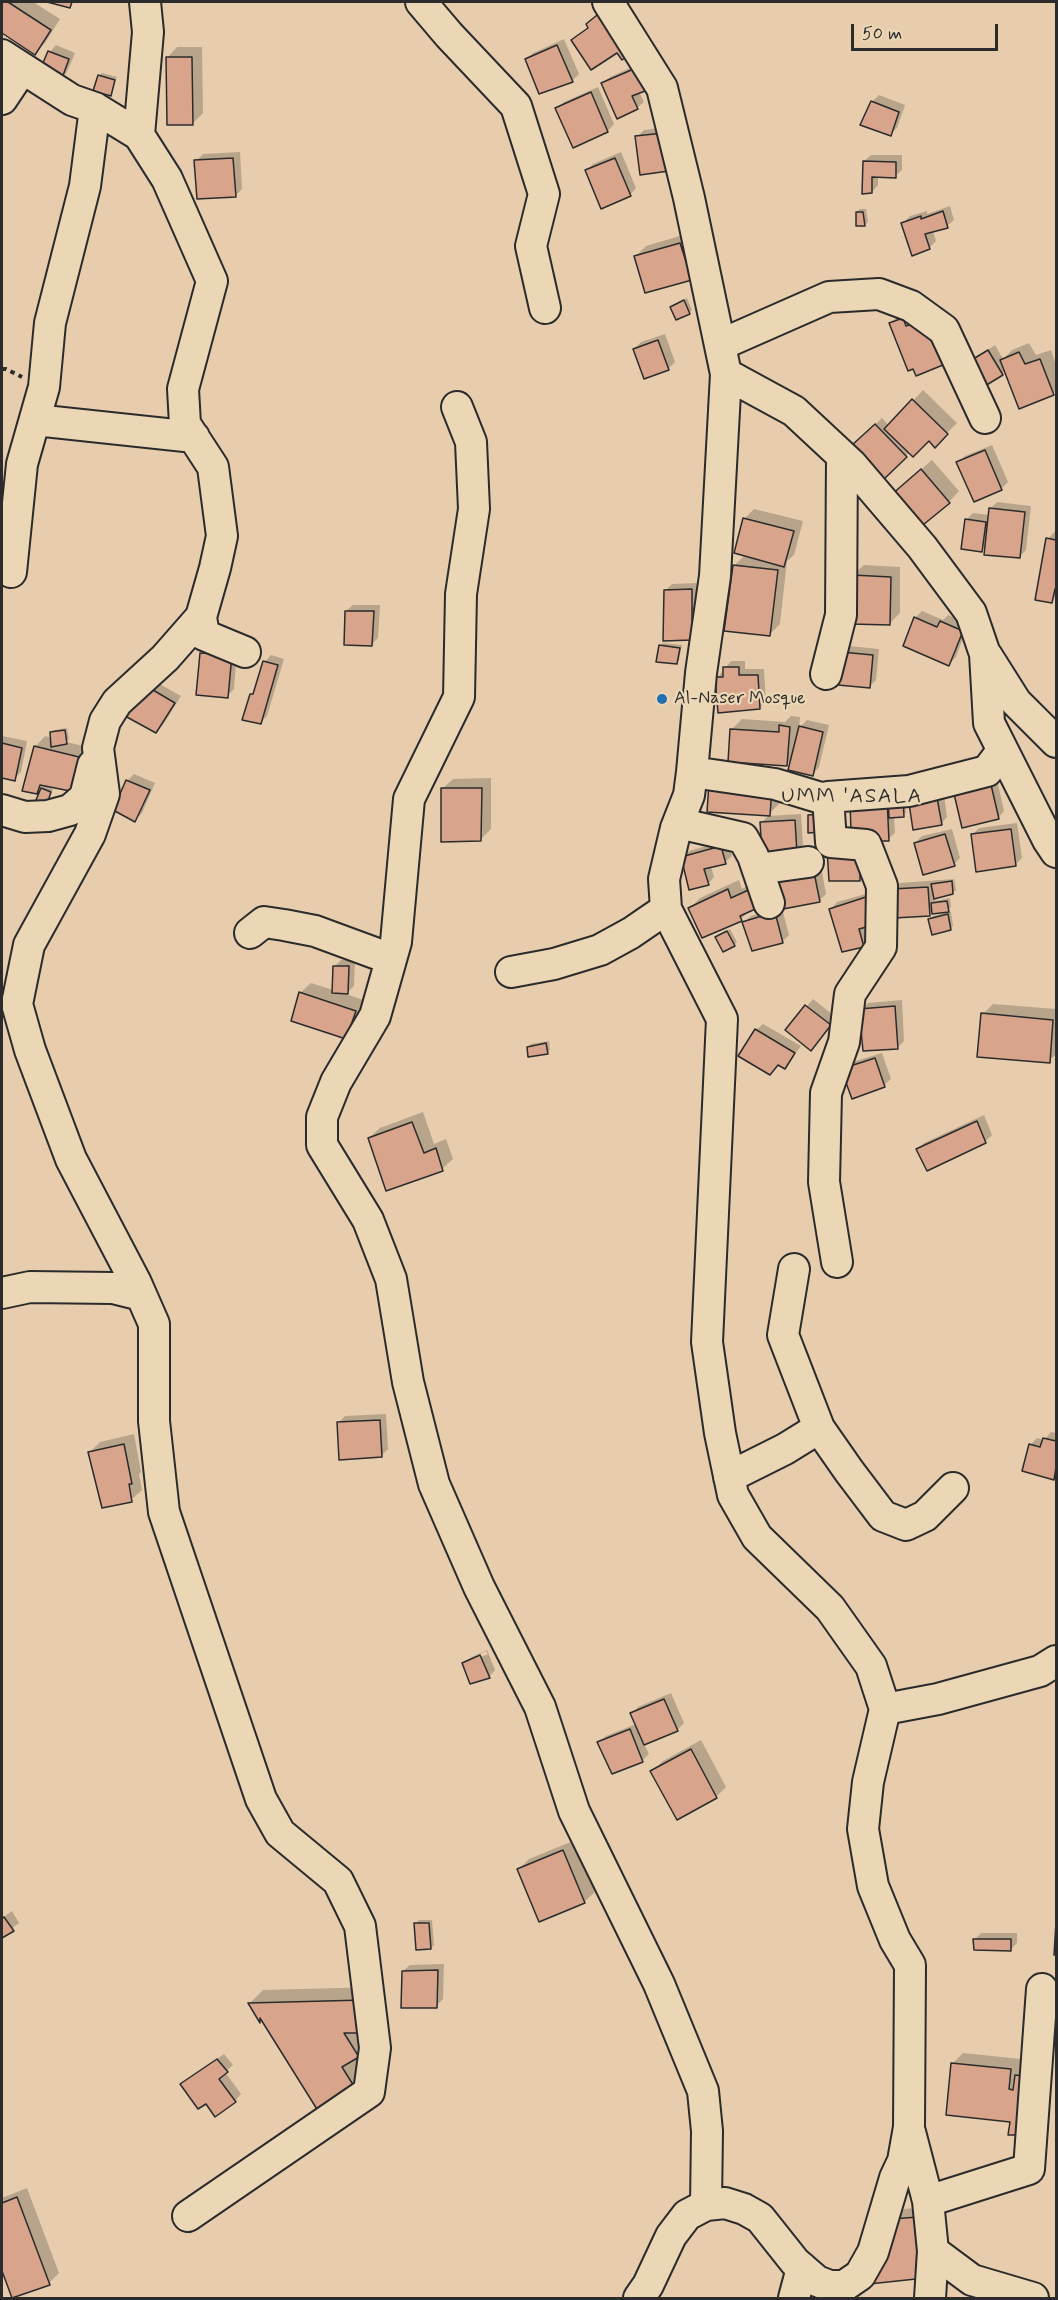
<!DOCTYPE html>
<style>
body{margin:0}
#map{position:relative;width:1058px;height:2300px;overflow:hidden;background:#e7cdad;font-family:Mynerve,sans-serif}
canvas{display:block}
.frame{position:absolute;inset:0;border:3px solid #2b2b2b;pointer-events:none}
.scale{position:absolute;left:851px;top:24px;width:147px;height:27px;box-sizing:border-box;border:3px solid #2b2b2b;border-top:0;padding-left:8px;font-size:18px;line-height:21px;white-space:nowrap;color:#2b2b2b;-webkit-text-stroke:4px #ebd7b5;paint-order:stroke}
</style>
<div id="map">
<canvas width="1058" height="2300"></canvas>
<div class="frame"></div>
<div class="scale">50 m</div>
</div>
<script>
const ctx = document.querySelector('canvas').getContext('2d');
ctx.lineJoin = 'round';
function fillPath(path, color) { ctx.fillStyle = color; ctx.fill(path, 'evenodd'); }
const poly = rows => new Path2D(rows.map(r => 'M' + r).join(''));
function stroke(path, color, width, dash) { ctx.strokeStyle = color; ctx.lineWidth = width; ctx.lineCap = dash ? 'butt' : 'round'; ctx.setLineDash(dash || []); ctx.stroke(path); }
function write(font, color, halo, rows, align = 'center') {
  ctx.font = font + ' Mynerve,sans-serif'; ctx.lineWidth = 4.5; ctx.setLineDash([]); ctx.textBaseline = 'middle'; ctx.strokeStyle = halo; ctx.fillStyle = color; for (const [text, x, y, turn = 0] of rows) {
    ctx.save(); ctx.translate(x, y); ctx.rotate((+turn || 0) * Math.PI / 180); ctx.textAlign = isNaN(turn) ? turn : align; if (halo) ctx.strokeText(text, 0, 0); ctx.fillText(text, 0, 0); ctx.restore();
  }
}
fillPath(poly([
 [2,2,33,2,60,19,45,43,34,53,2,31],
 [564,39,579,74,572,81,526,59,533,53],
 [56,45,75,53,67,72,61,79,50,52],
 [177,47,202,47,203,113,193,123,167,58],
 [643,62,651,83,639,92,644,102,637,108,603,83,610,77],
 [102,73,117,77,110,94,99,76],
 [598,87,614,124,608,131,573,146,557,108,564,102],
 [879,95,905,105,897,128,890,134,872,102],
 [670,127,668,170,637,137,644,130],
 [240,152,242,189,235,196,196,161,203,154],
 [621,152,636,188,630,195,587,170,593,164],
 [871,155,902,155,902,170,895,176,878,176,878,185,872,192,864,161],
 [950,206,954,220,947,226,933,231,936,241,929,248,903,223,910,216,927,211,927,214],
 [860,209,866,209,868,222,865,225,857,212],
 [690,233,691,278,636,256,646,246],
 [687,298,692,310,689,313,672,307],
 [901,313,952,354,942,364,891,323],
 [665,334,675,362,668,369,634,349,641,342],
 [1029,343,1036,355,1051,350,1056,365,1056,391,1019,407,1005,370,1002,374,967,364,995,345,1003,359,1012,350],
 [923,390,957,423,935,445,929,439,910,452,883,478,853,446,882,418,889,426],
 [992,445,1008,482,1001,489,958,463,965,456],
 [932,460,959,491,949,502,903,485],
 [997,502,1031,506,1026,550,1019,557,986,546,982,550,966,520,973,513,989,515,990,509],
 [754,509,803,521,794,555,787,561,780,624,770,634,734,566,745,555,744,519],
 [1056,530,1056,596,1051,601,1048,539],
 [864,565,900,567,900,613,890,623,853,575],
 [698,583,698,632,691,639,665,591,672,584],
 [353,605,380,605,378,638,372,644,346,611],
 [922,611,943,620,948,615,968,624,956,657,949,664,915,618],
 [663,643,682,645,679,660,676,663,660,646],
 [849,646,879,649,876,680,870,686,843,653],
 [208,647,237,648,234,689,227,696,201,654],
 [271,655,284,659,267,716,261,722,251,695,256,691,265,662],
 [731,661,745,661,745,669,764,669,766,701,759,708,717,678],
 [156,682,181,696,163,725,156,731,149,688],
 [791,716,800,717,799,728,807,720,829,725,819,767,813,774,793,758,786,765,732,729,742,719,785,722],
 [67,728,69,739,66,742,88,747,80,780,70,790,46,784,45,786,53,789,47,803,38,799,43,786,37,792,35,747,45,736,52,738,51,733,54,730],
 [2,736,27,741,21,772,14,779,2,776],
 [995,771,1004,811,998,818,963,826],
 [134,774,155,783,142,813,135,820,127,781],
 [781,777,779,804,769,814,709,811],
 [491,778,491,829,480,840,442,789,453,779],
 [943,787,947,817,941,824,914,828],
 [905,795,906,812,904,815,894,816,895,833,888,839,851,800],
 [801,814,803,845,796,851,762,822,768,816],
 [1017,823,1022,858,1015,865,972,835,979,828],
 [952,829,960,858,954,864,915,843,922,836],
 [728,840,732,856,725,862,711,866,714,877,708,884,683,858,689,851],
 [820,861,826,894,819,901,782,908,789,935,782,942,744,922,751,916,784,906],
 [767,876,751,909,741,919,703,936,690,908,700,898,739,880,742,889],
 [954,879,956,890,953,893,935,897,935,901,950,898,951,907,945,913,951,912,953,926,950,929,930,919,933,916,945,913,944,911,933,910,929,914,893,890,900,883],
 [873,892,870,939,863,945,831,909,837,902],
 [730,929,737,942,734,945,720,935],
 [341,960,355,960,354,986,346,994,366,1001,356,1027,346,1038,300,993,311,983,333,990,334,967],
 [813,999,837,1018,817,1042,787,1030],
 [902,1000,904,1041,897,1048,861,1010,868,1003],
 [993,1004,1056,1009,1056,1054,1049,1061,983,1014],
 [763,1024,801,1046,785,1067,779,1064,770,1073,756,1030],
 [549,1041,550,1050,547,1052,528,1047,531,1044],
 [882,1053,891,1079,884,1085,853,1097,849,1063],
 [423,1112,434,1144,446,1139,453,1159,442,1169,369,1138,380,1128],
 [984,1115,992,1135,985,1142,918,1149,924,1143],
 [386,1414,388,1449,381,1456,338,1423,345,1416],
 [1051,1432,1056,1433,1056,1475,1053,1478,1030,1445,1037,1438,1044,1440],
 [134,1434,141,1472,139,1474,142,1490,131,1500,90,1452,100,1442],
 [487,1650,495,1670,489,1677,464,1664,471,1657],
 [486,1651,488,1654,470,1662,470,1658],
 [671,1693,684,1723,677,1730,644,1744,649,1754,642,1761,599,1742,606,1736,636,1724,632,1713,638,1707],
 [701,1740,726,1787,716,1797,652,1771,663,1761],
 [573,1841,595,1892,584,1902,519,1869,529,1859],
 [12,1911,19,1923,2,1936,2,1918],
 [419,1920,432,1920,434,1945,431,1948,416,1923],
 [981,1933,1017,1933,1017,1943,1010,1950,975,1939],
 [444,1964,443,1999,436,2006,403,1971,410,1965],
 [378,1987,372,2042,358,2056,370,2076,356,2090,262,2019,260,2020,249,2004,263,1990],
 [963,2053,1021,2059,1019,2072,1026,2065,1011,2120,953,2063],
 [224,2054,233,2065,225,2072,241,2094,235,2101,206,2102,182,2084],
 [27,2188,59,2273,49,2283,13,2297,2,2267,2,2198],
 [927,2207,926,2267,915,2277,893,2220,904,2209]
]), '#0003');
const building = poly([
 [2,2,8,2,51,30,35,55,2,33,2,2],
 [47,2,72,2,70,8,47,2],
 [602,11,631,54,622,60,617,53,591,70,571,40,588,28,586,24,602,11],
 [557,45,573,82,539,94,525,59,557,45],
 [48,51,69,59,61,81,40,70,48,51],
 [166,57,192,57,193,125,167,125,166,57],
 [636,68,645,91,632,96,638,109,617,119,601,83,636,68],
 [98,75,115,80,111,96,93,91,98,75],
 [591,92,608,132,573,148,555,108,591,92],
 [871,101,899,112,891,136,860,125,871,101],
 [664,133,669,171,640,175,635,136,664,133],
 [233,158,236,197,197,199,194,160,233,158],
 [615,158,631,196,601,209,585,170,615,158],
 [863,161,896,162,896,178,872,177,872,193,862,194,863,161],
 [943,211,948,228,925,234,930,249,912,256,901,223,921,216,921,219,943,211],
 [856,212,863,212,865,226,856,226,856,212],
 [680,243,692,280,645,293,634,256,680,243],
 [684,300,690,314,676,320,670,307,684,300],
 [903,318,906,326,924,320,943,365,916,376,913,369,908,371,889,323,903,318],
 [658,340,669,370,644,379,633,349,658,340],
 [988,350,1003,375,980,389,965,364,988,350],
 [1019,352,1025,364,1040,359,1054,395,1019,409,1000,360,1019,352],
 [912,399,948,434,935,448,929,441,913,457,884,429,912,399],
 [875,424,907,457,883,480,851,446,875,424],
 [985,450,1002,490,974,502,956,462,985,450],
 [921,469,950,503,918,529,891,495,921,469],
 [989,508,1025,512,1020,558,984,555,989,508],
 [743,518,794,531,784,567,734,553,743,518],
 [965,519,986,522,982,552,961,549,965,519],
 [1046,538,1056,540,1056,589,1055,589,1052,603,1035,600,1046,538],
 [733,565,778,570,770,636,724,631,733,565],
 [852,575,891,577,890,625,851,624,852,575],
 [692,589,692,640,663,641,664,590,692,589],
 [345,611,374,611,372,646,344,645,345,611],
 [914,617,937,627,940,621,963,631,949,666,903,646,914,617],
 [659,645,680,648,677,664,656,662,659,645],
 [841,652,873,655,870,688,838,685,841,652],
 [200,653,232,654,228,698,196,695,200,653],
 [263,661,278,665,261,724,242,720,250,694,253,694,263,661],
 [723,667,739,667,739,675,758,675,760,709,718,713,715,677,723,677,723,667],
 [148,687,175,703,156,733,125,716,148,687],
 [779,725,790,727,787,766,728,762,730,729,779,732,779,725],
 [799,726,823,732,813,776,788,770,799,726],
 [65,730,67,744,51,747,50,732,65,730],
 [2,743,22,748,15,781,2,778,2,743],
 [34,746,79,757,70,791,40,785,37,794,22,791,34,746],
 [989,776,999,819,962,828,952,785,989,776],
 [126,780,150,790,135,822,113,810,126,780],
 [709,783,772,787,770,816,707,812,709,783],
 [41,788,51,792,47,804,36,800,41,788],
 [441,788,482,788,481,841,441,842,441,788],
 [936,792,942,825,913,830,908,797,936,792],
 [887,798,889,841,875,841,851,834,850,800,887,798],
 [888,798,903,798,904,817,889,818,888,798],
 [820,814,820,832,808,833,808,815,820,814],
 [795,820,797,853,762,854,760,822,795,820],
 [1011,829,1016,866,976,872,971,834,1011,829],
 [945,834,955,866,923,875,914,843,945,834],
 [721,846,726,864,704,869,709,885,689,890,681,857,721,846],
 [860,848,860,881,829,881,827,849,860,848],
 [813,867,820,902,783,909,776,873,813,867],
 [952,881,953,894,934,899,931,884,952,881],
 [757,886,764,905,740,916,742,921,702,938,688,908,728,889,731,898,757,886],
 [928,887,930,916,894,918,892,889,928,887],
 [866,897,874,925,859,929,864,947,842,952,829,909,866,897],
 [947,901,949,912,932,914,931,903,947,901],
 [775,912,783,943,752,951,742,922,775,912],
 [948,914,951,930,932,935,928,919,948,914],
 [727,931,735,946,723,952,715,937,727,931],
 [333,966,349,966,348,994,332,993,333,966],
 [299,992,356,1011,346,1039,291,1021,299,992],
 [805,1005,831,1025,811,1051,785,1030,805,1005],
 [895,1006,898,1049,863,1051,859,1009,895,1006],
 [981,1013,1053,1020,1050,1063,977,1057,981,1013],
 [755,1029,795,1053,785,1069,778,1065,770,1075,738,1056,755,1029],
 [546,1043,548,1054,528,1057,527,1047,546,1043],
 [875,1058,885,1087,852,1099,841,1069,875,1058],
 [977,1121,986,1143,927,1171,916,1149,977,1121],
 [412,1122,424,1153,436,1148,443,1171,386,1191,368,1138,412,1122],
 [380,1420,382,1457,339,1460,337,1422,380,1420],
 [1043,1438,1056,1441,1056,1467,1054,1480,1022,1471,1029,1444,1040,1447,1043,1438],
 [124,1444,132,1484,129,1484,132,1502,102,1508,88,1452,124,1444],
 [480,1655,490,1678,470,1684,462,1663,480,1655],
 [664,1699,678,1731,644,1745,630,1713,664,1699],
 [630,1729,643,1762,612,1774,597,1742,630,1729],
 [691,1749,717,1798,677,1820,650,1771,691,1749],
 [563,1850,585,1903,539,1922,517,1869,563,1850],
 [4,1917,14,1931,2,1938,2,1918,4,1917],
 [1056,1922,1056,1955,1054,1955,1056,1922],
 [414,1923,429,1923,431,1949,416,1950,414,1923],
 [973,1939,1011,1939,1011,1951,974,1950,973,1939],
 [438,1970,437,2008,401,2008,402,1971,438,1970],
 [364,2000,368,2033,344,2033,359,2057,342,2067,357,2091,320,2114,260,2018,260,2023,248,2003,364,2000],
 [217,2059,228,2072,219,2079,236,2102,215,2117,206,2104,198,2109,180,2084,217,2059],
 [951,2063,1011,2069,1009,2089,1013,2090,1015,2075,1025,2076,1019,2135,1008,2135,1010,2122,946,2115,951,2063],
 [17,2197,50,2285,12,2298,2,2271,2,2203,17,2197],
 [918,2217,916,2279,869,2284,892,2219,918,2217]
]);
fillPath(building, '#d8a48c');
stroke(building, '#2b2b2b', 1.5);
const minor = poly([
 [421,2,449,35,516,106,544,194,531,246,545,308],
 [608,2,662,88,689,198,726,374,715,576,701,673,692,772,689,795,676,828,664,879,666,909,722,1019,707,1342,720,1433,733,1495,757,1537,830,1608,871,1666,885,1709,868,1782,863,1829,873,1886,895,1940,910,1965,909,2127,903,2161,895,2178,873,2252,860,2275,844,2286,830,2286,817,2281,795,2262,760,2218,744,2209,725,2203,706,2205,687,2215,671,2236,648,2285,639,2298],
 [2,55,72,100,95,108,139,135,167,179,212,281,183,389,185,424,213,467,222,536,215,568,201,617,165,658,117,702,105,721,98,748,104,794,90,834,29,945,17,1004,30,1050,71,1159,136,1283,154,1324,154,1421,164,1512,261,1799,280,1833,338,1881,360,1926,375,2048,369,2092,188,2216],
 [2,99,22,69],
 [139,135,148,32,145,2],
 [720,345,829,297,879,294,911,306,944,330,985,418],
 [726,374,794,411,852,465,922,547,971,613,985,654,989,723,1048,840,1056,852],
 [457,407,471,442,474,509,461,594,459,697,409,799,396,942,375,1016,336,1082,322,1117,322,1145,368,1220,391,1279,408,1382,434,1484,479,1587,540,1707,574,1811,659,1984,703,2091,707,2131,706,2205],
 [35,420,194,437],
 [11,572,22,464,44,387,50,323,85,186,95,108],
 [201,617,204,635,245,652],
 [987,656,1016,702,1056,742],
 [826,674,841,615,842,456],
 [692,772,775,784,821,798,828,797,909,791,987,771,1002,751],
 [828,797,831,842,866,845,882,886,881,947,850,994,844,1042,826,1093,824,1182,837,1262],
 [2,810,25,817,48,816,70,810,85,797,93,765],
 [678,823,743,838,753,856,769,903],
 [758,869,808,862],
 [250,933,264,922,284,925,315,931,391,959],
 [511,972,554,964,600,950,631,933,666,909],
 [794,1269,783,1335,819,1428,849,1471,883,1516,906,1525,925,1516,953,1488],
 [2,1293,30,1287,113,1288,141,1295],
 [729,1477,785,1449,819,1428],
 [885,1709,938,1699,1040,1671,1056,1661],
 [910,2132,928,2201,933,2251,930,2298],
 [928,2201,1029,2169,1042,1989],
 [933,2251,972,2280,1033,2298],
 [794,2298,802,2268]
]);
stroke(minor, '#2b2b2b', 34);
stroke(poly([
 [2,369,6,369,22,377]
]), '#2b2b2b', 4, [4.5, 4.5]);
stroke(minor, '#ebd7b5', 30);
for (const [x, y, r, color] of [
 [662,699,6,"#1f6fb2"]
]) { const dot = new Path2D(); dot.arc(x, y, r, 0, 2 * Math.PI); ctx.fillStyle = color; ctx.fill(dot); stroke(dot, '#ebd7b5', 2); }
write('18px', '#2b2b2b', '#ebd7b5', [
 ["Al-Naser Mosque",674,699]
], 'left');
ctx.letterSpacing = '1.5px';
write('21px', '#2b2b2b', '#ebd7b5', [
 ["UMM 'ASALA",852,798]
]);
ctx.letterSpacing = '0px';
</script>
